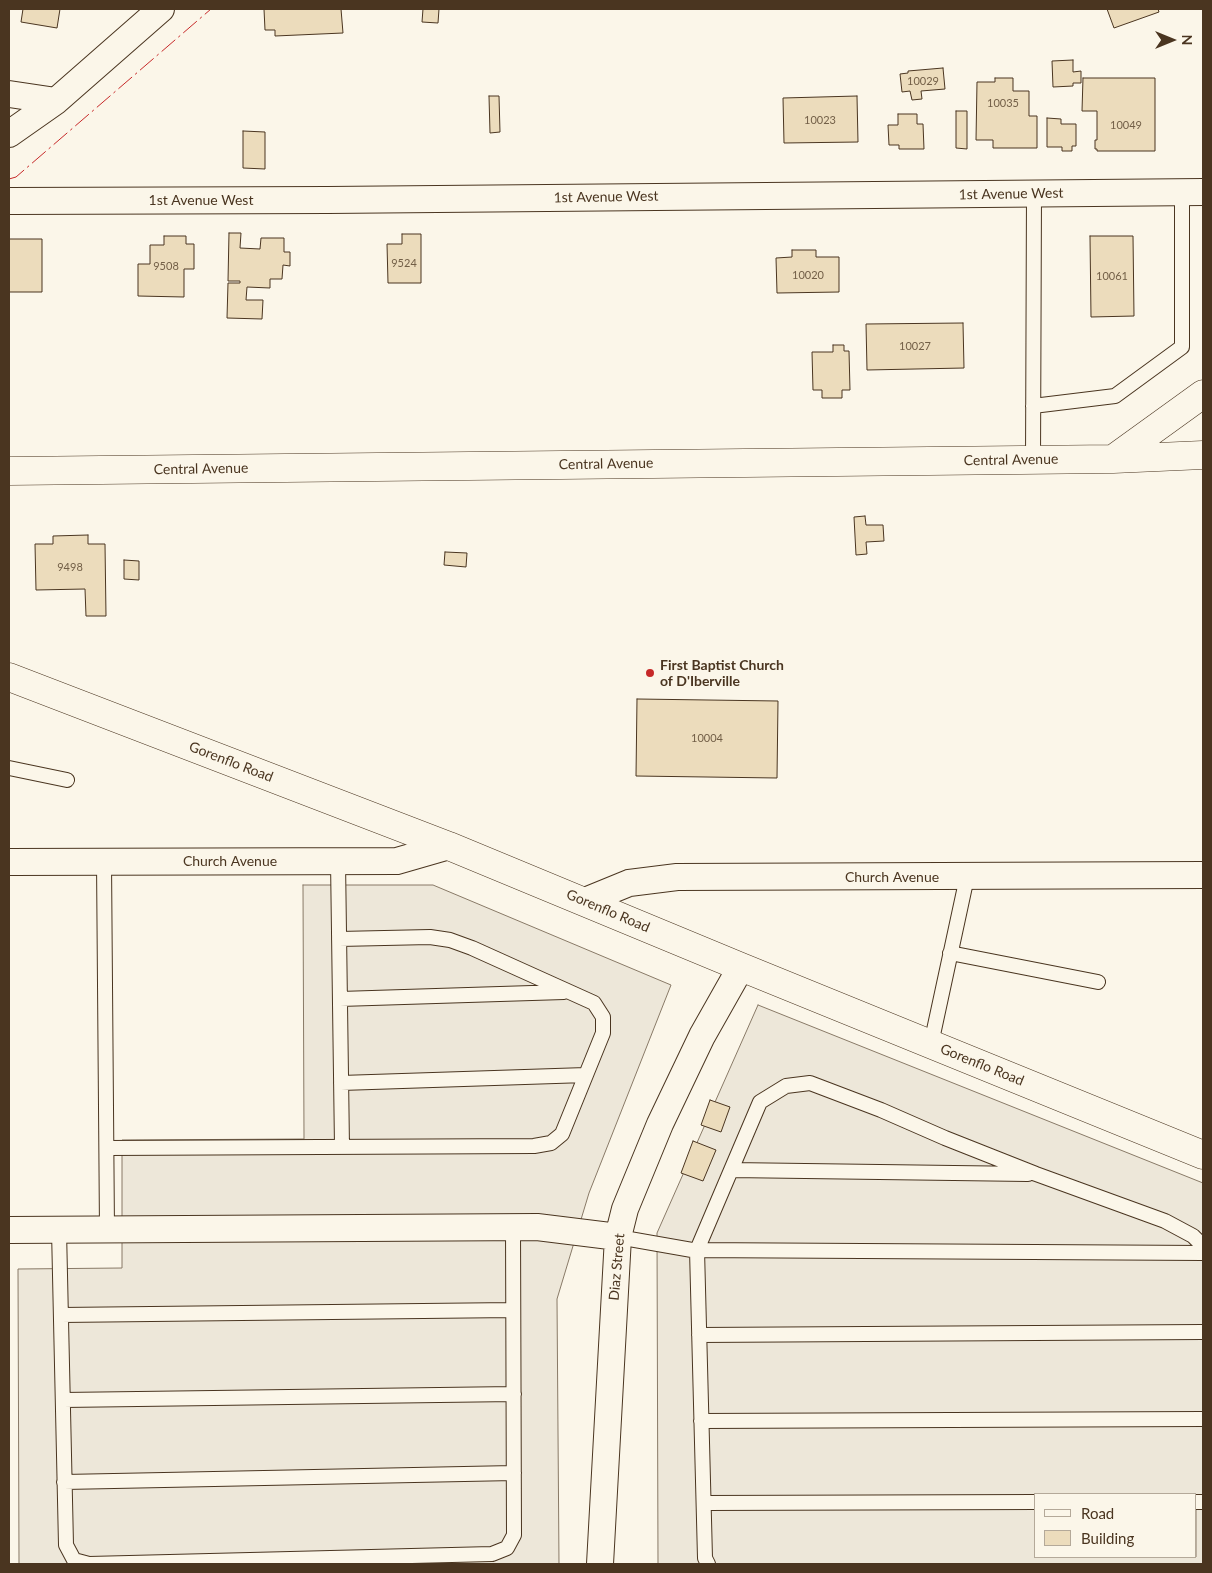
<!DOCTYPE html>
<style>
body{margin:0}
#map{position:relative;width:1212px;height:1573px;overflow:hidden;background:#fbf6e9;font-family:Lato,sans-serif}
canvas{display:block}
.frame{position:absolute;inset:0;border:10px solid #4a3520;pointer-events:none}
.legend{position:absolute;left:1034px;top:1493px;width:162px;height:65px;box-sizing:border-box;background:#fbf6e9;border:1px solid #b4a999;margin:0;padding:6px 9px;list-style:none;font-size:15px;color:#4a3520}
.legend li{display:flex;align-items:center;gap:10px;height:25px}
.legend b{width:25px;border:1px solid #b4a999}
.north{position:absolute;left:1147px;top:15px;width:50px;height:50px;-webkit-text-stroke:4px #fbf6e9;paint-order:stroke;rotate:90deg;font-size:14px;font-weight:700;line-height:20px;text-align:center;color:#4a3520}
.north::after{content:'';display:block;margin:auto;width:18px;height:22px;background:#4a3520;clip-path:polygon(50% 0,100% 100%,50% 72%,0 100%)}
</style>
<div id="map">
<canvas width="1212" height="1573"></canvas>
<div class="frame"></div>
<ul class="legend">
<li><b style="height:6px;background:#fbf6e9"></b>Road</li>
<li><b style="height:14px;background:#ecdcbc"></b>Building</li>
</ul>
<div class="north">N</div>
</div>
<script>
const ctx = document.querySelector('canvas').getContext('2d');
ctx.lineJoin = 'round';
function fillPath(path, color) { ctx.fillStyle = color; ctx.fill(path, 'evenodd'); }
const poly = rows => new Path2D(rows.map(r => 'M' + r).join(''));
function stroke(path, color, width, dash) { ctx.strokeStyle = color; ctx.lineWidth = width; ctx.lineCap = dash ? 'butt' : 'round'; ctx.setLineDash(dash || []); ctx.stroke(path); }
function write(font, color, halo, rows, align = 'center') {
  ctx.font = font + ' Lato,sans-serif'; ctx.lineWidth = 4; ctx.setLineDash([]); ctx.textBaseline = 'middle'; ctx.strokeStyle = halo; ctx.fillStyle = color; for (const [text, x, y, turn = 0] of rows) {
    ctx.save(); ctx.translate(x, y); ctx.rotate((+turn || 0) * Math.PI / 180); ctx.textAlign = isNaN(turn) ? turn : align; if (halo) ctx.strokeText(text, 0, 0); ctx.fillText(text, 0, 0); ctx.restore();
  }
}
const parking = poly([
 [303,885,433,885,671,985,589,1193,557,1299,559,1564,19,1564,18,1269,122,1268,122,1140,304,1139,303,885],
 [758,1005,1203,1183,1203,1564,658,1564,657,1233,758,1005],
 [1036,1494,1196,1494,1196,1557,1036,1557,1036,1494]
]);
fillPath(parking, '#ede7d9');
stroke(parking, '#887966', 1);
const building = poly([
 [23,9,60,9,57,28,21,22,23,9],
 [264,9,341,9,343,33,275,36,275,30,265,30,264,9],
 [423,9,439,9,438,23,422,22,423,9],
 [1107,9,1158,9,1159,12,1114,28,1107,9],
 [1073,60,1073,72,1081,71,1081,83,1073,83,1073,86,1053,87,1052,61,1073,60],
 [943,68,945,89,921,91,922,99,912,100,910,91,902,92,900,74,908,73,908,71,943,68],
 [995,78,1013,78,1013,91,1029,91,1029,116,1037,116,1037,148,993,148,993,140,976,140,977,82,995,82,995,78],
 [1083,78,1155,78,1155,151,1097,151,1097,149,1095,149,1095,140,1097,140,1097,111,1082,111,1083,78],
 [489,96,499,96,500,132,490,133,489,96],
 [857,96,858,142,784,143,783,98,857,96],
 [956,111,967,111,967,149,956,148,956,111],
 [898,114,917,114,917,124,923,124,924,149,899,149,899,145,889,145,888,125,898,125,898,114],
 [1047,118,1061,119,1061,124,1076,124,1076,146,1072,146,1072,151,1062,151,1062,147,1047,147,1047,118],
 [243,131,265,132,265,169,243,168,243,131],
 [229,233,241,233,240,248,260,249,261,238,284,238,284,252,290,252,290,266,283,265,282,279,270,279,270,288,247,287,246,300,263,300,262,319,227,318,228,283,240,283,240,281,228,281,229,233],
 [402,234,421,234,421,283,388,283,387,244,402,244,402,234],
 [164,236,186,236,186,244,194,244,194,269,184,269,184,297,138,296,138,264,150,264,150,245,164,245,164,236],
 [1090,236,1133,236,1134,316,1091,317,1090,236],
 [9,239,42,239,42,292,9,292,9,239],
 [792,250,816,250,816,257,839,257,839,292,777,293,776,258,792,257,792,250],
 [963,323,964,368,867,370,866,324,963,323],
 [833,345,844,345,844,351,849,351,850,390,842,390,842,398,822,398,822,390,813,390,812,352,833,352,833,345],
 [865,516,866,525,883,525,884,541,866,542,867,554,856,555,854,517,865,516],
 [88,535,88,544,105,544,106,616,86,616,85,589,36,590,35,544,53,544,53,536,88,535],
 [445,552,467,553,466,567,444,565,445,552],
 [124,560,139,561,139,580,124,579,124,560],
 [637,699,778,701,777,778,636,776,637,699],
 [710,1100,730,1107,721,1132,701,1125,710,1100],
 [693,1141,716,1150,703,1181,681,1173,693,1141]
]);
fillPath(building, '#ecdcbc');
stroke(building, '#4a3520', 1);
const lane = poly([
 [1033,406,1115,396,1182,347,1182,192],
 [1033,460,1034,193],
 [9,768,67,780],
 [338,861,342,1147],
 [104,862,107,1230],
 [950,953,1098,982],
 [340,999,564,992],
 [931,1044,967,877],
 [341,1083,586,1075],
 [107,1148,534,1146,551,1143,562,1134,603,1033,603,1017,594,1003,472,948,450,940,430,937,339,939],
 [731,1170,1028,1174],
 [59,1230,66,1545,74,1560,89,1564,492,1554,507,1548,514,1535,513,1227],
 [618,1237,692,1250,1203,1253],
 [61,1315,513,1310],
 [699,1335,1203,1332],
 [63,1400,514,1394],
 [701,1421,1203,1419],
 [64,1482,514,1473],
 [1196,1502,1203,1502],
 [704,1503,1036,1502],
 [708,1564,705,1558,697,1250,760,1102,786,1086,810,1083,881,1110,945,1138,1036,1174,1165,1221,1193,1236,1203,1246]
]);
const street = poly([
 [9,94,56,101],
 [9,134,56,101,161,9],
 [9,201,328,200,1203,192],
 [9,862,397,861,449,846],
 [585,901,629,883,677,877,1203,875],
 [9,1230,537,1227,618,1237],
 [600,1564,618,1237,625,1209,660,1124,702,1036,741,967]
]);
const secondary = poly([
 [1113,459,1203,394],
 [9,471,1113,459,1203,455],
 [9,677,449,846,741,967,1203,1155]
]);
stroke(lane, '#4a3520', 16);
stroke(street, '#4a3520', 28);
stroke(secondary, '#4a3520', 29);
stroke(lane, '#fbf6e9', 14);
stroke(street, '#fbf6e9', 26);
stroke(secondary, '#fbf6e9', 28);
stroke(poly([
 [9,179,16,177,211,9]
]), '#c62828', 1, [18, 4, 2.5, 4]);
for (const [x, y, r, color] of [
 [650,673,5,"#c62828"]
]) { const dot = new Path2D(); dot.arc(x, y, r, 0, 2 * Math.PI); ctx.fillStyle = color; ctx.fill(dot); stroke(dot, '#fbf6e9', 2); }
write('11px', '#725f47', null, [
 ["10029",923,81],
 ["10035",1003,103],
 ["10023",820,120],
 ["10049",1126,125],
 ["9524",404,263],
 ["9508",166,266],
 ["10020",808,275],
 ["10061",1112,276],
 ["10027",915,346],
 ["9498",70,567],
 ["10004",707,738]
]);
write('14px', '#4a3520', '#fbf6e9', [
 ["1st Avenue West",1011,194,-1],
 ["1st Avenue West",606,197,-1],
 ["1st Avenue West",201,200],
 ["Central Avenue",1011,460,-1],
 ["Central Avenue",606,464,-1],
 ["Central Avenue",201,469,-1],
 ["Gorenflo Road",231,762,21],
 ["Church Avenue",230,861],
 ["Church Avenue",892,877],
 ["Gorenflo Road",608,911,23],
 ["Gorenflo Road",982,1065,22],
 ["Diaz Street",617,1267,-85]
]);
write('bold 14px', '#4a3520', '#fbf6e9', [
 ["First Baptist Church",660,665],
 ["of D'Iberville",660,681]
], 'left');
</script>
